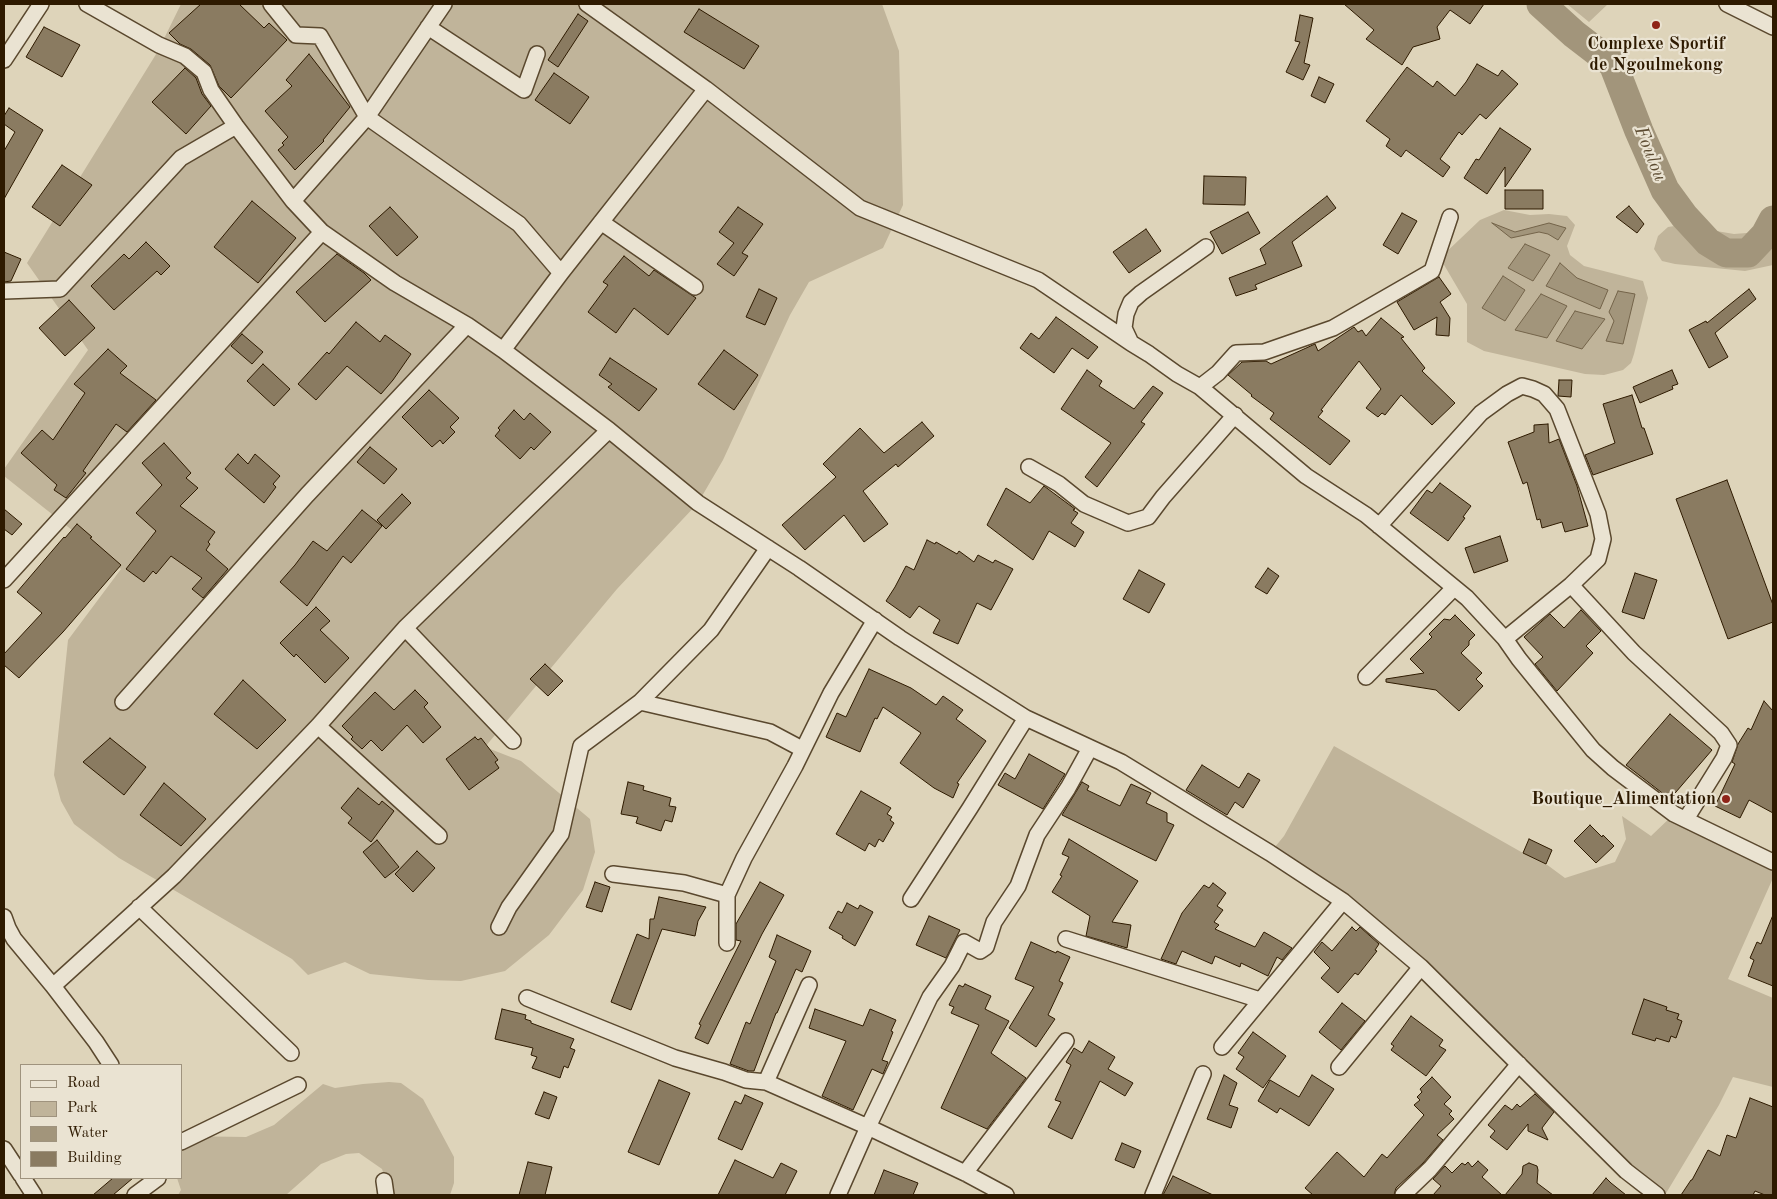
<!DOCTYPE html>
<style>
body{margin:0}
#map{position:relative;width:1777px;height:1199px;overflow:hidden;background:#ded4ba;font-family:"Old Standard TT",serif}
canvas{display:block}
.frame{position:absolute;inset:0;border:5px solid #2e1a00;pointer-events:none}
.legend{position:absolute;left:20px;top:1064px;width:162px;height:115px;box-sizing:border-box;background:#eae3d2;border:1px solid #9f937e;margin:0;padding:6px 9px;list-style:none;font-size:15px;color:#2e1a00}
.legend li{display:flex;align-items:center;gap:10px;height:25px}
.legend b{width:25px;border:1px solid #9f937e}
</style>
<div id="map">
<canvas width="1777" height="1199"></canvas>
<div class="frame"></div>
<ul class="legend">
<li><b style="height:6px;background:#eae3d2"></b>Road</li>
<li><b style="height:14px;background:#c0b49a"></b>Park</li>
<li><b style="height:14px;background:#a2957b"></b>Water</li>
<li><b style="height:14px;background:#8a7b61"></b>Building</li>
</ul>
</div>
<script>
const ctx = document.querySelector('canvas').getContext('2d');
ctx.lineJoin = 'round';
function fillPath(path, color) { ctx.fillStyle = color; ctx.fill(path, 'evenodd'); }
const poly = rows => new Path2D(rows.map(r => 'M' + r).join(''));
function stroke(path, color, width, dash) { ctx.strokeStyle = color; ctx.lineWidth = width; ctx.lineCap = dash ? 'butt' : 'round'; ctx.setLineDash(dash || []); ctx.stroke(path); }
function write(font, color, halo, rows, align = 'center') {
  ctx.font = font + ' "Old Standard TT",serif'; ctx.lineWidth = 4.5; ctx.setLineDash([]); ctx.textBaseline = 'middle'; ctx.strokeStyle = halo; ctx.fillStyle = color; for (const [text, x, y, turn = 0] of rows) {
    ctx.save(); ctx.translate(x, y); ctx.rotate((+turn || 0) * Math.PI / 180); ctx.textAlign = isNaN(turn) ? turn : align; if (halo) ctx.strokeText(text, 0, 0); ctx.fillText(text, 0, 0); ctx.restore();
  }
}
fillPath(poly([
 [181,4,882,4,899,51,903,205,883,248,809,282,790,315,723,460,698,503,617,589,485,747,521,761,590,819,595,852,583,890,549,935,505,971,461,981,428,980,370,974,345,962,308,975,292,959,119,858,74,824,61,801,54,775,68,640,121,569,4,476,4,469,88,350,27,263,158,51],
 [1567,4,1608,4,1589,22],
 [1504,210,1530,215,1549,214,1567,216,1575,225,1567,246,1570,255,1584,266,1643,281,1648,298,1634,354,1631,363,1623,370,1604,375,1585,374,1484,351,1467,342,1467,304,1440,258,1480,220],
 [1681,225,1734,234,1759,232,1773,227,1773,265,1745,271,1675,264,1662,261,1654,249,1658,236,1668,227],
 [1334,746,1523,853,1546,864,1565,878,1615,862,1626,839,1622,816,1651,836,1674,814,1773,862,1773,878,1728,979,1773,998,1773,1087,1733,1077,1719,1105,1665,1195,1657,1195,1421,967,1270,853,1284,836],
 [389,1082,401,1083,423,1099,454,1157,454,1183,450,1195,391,1195,382,1169,359,1153,346,1154,321,1164,286,1195,178,1195,181,1190,177,1178,181,1178,181,1136,246,1137,274,1125,323,1084,335,1088,363,1084]
]), '#c0b49a');
const water = poly([
 [1492,223,1515,232,1549,223,1566,228,1558,240,1548,234,1539,232,1511,238,1492,223],
 [1525,244,1550,255,1533,281,1508,268,1525,244],
 [1560,263,1577,278,1608,290,1600,309,1546,286,1560,263],
 [1503,276,1525,290,1505,321,1482,308,1503,276],
 [1618,291,1635,294,1623,344,1606,341,1614,321,1609,312,1618,291],
 [1541,294,1567,306,1547,338,1515,330,1541,294],
 [1575,311,1605,319,1582,349,1556,341,1575,311]
]);
fillPath(water, '#a2957b');
stroke(water, '#74644a', 1);
stroke(poly([
 [1541,4,1574,34,1613,64,1639,131,1665,190,1684,216,1708,242,1726,253,1748,253,1765,235,1773,220]
]), '#a2957b', 29);
const building = poly([
 [201,4,239,4,264,28,269,23,287,40,231,98,219,86,210,65,191,49,180,44,169,33,201,4],
 [1344,4,1484,4,1470,24,1450,10,1437,27,1440,39,1413,47,1402,65,1366,39,1374,30,1344,4],
 [699,9,759,46,744,69,684,32,699,9],
 [578,14,588,21,558,67,548,60,578,14],
 [1300,15,1313,18,1304,63,1310,65,1303,80,1286,72,1300,42,1295,41,1300,15],
 [44,27,80,45,62,77,26,57,44,27],
 [309,54,350,107,323,140,324,141,295,170,278,150,284,145,282,143,288,137,265,111,292,86,286,80,309,54],
 [1477,64,1498,76,1502,70,1518,84,1486,119,1480,114,1462,135,1459,132,1440,159,1450,167,1443,177,1406,150,1401,157,1386,146,1390,139,1366,121,1407,67,1433,87,1437,81,1455,96,1466,82,1477,64],
 [185,68,196,78,202,94,211,106,186,134,152,102,185,68],
 [554,73,589,97,570,124,535,100,554,73],
 [1319,77,1334,84,1325,103,1311,96,1319,77],
 [9,108,43,130,4,199,4,151,15,132,4,124,4,116,9,108],
 [1500,128,1531,149,1505,187,1505,167,1487,194,1464,178,1476,159,1479,160,1500,128],
 [62,165,92,185,60,226,32,207,62,165],
 [1204,176,1246,177,1245,205,1203,204,1204,176],
 [1505,190,1543,190,1543,209,1505,209,1505,190],
 [1327,196,1336,208,1292,242,1302,266,1255,285,1257,289,1236,296,1229,278,1266,264,1260,249,1327,196],
 [252,201,296,238,258,283,214,247,252,201],
 [1629,206,1644,224,1637,233,1616,217,1629,206],
 [390,207,418,237,397,256,369,226,390,207],
 [738,207,763,224,742,253,748,256,734,276,717,264,734,243,719,232,738,207],
 [1248,212,1260,233,1222,254,1210,232,1248,212],
 [1402,213,1417,221,1398,254,1383,245,1402,213],
 [1146,229,1161,251,1129,273,1113,252,1146,229],
 [146,242,170,266,161,275,157,271,114,310,91,286,124,254,129,259,146,242],
 [4,252,21,259,11,281,4,282,4,252],
 [337,254,364,273,371,280,325,322,296,292,337,254],
 [624,256,649,276,654,270,696,298,668,335,634,308,616,333,588,312,608,285,603,282,624,256],
 [1439,277,1451,294,1440,302,1450,318,1449,336,1436,335,1437,317,1414,330,1397,302,1439,277],
 [759,289,777,298,765,325,746,317,759,289],
 [1749,289,1756,299,1715,333,1728,357,1709,368,1689,330,1706,321,1707,323,1749,289],
 [69,300,95,328,65,356,39,328,69,300],
 [1056,317,1098,347,1088,359,1072,348,1054,373,1020,348,1031,333,1039,339,1056,317],
 [1381,318,1404,337,1401,338,1425,368,1422,371,1455,403,1432,425,1401,395,1385,415,1382,413,1378,417,1366,408,1381,389,1359,361,1321,410,1323,411,1318,417,1350,441,1330,465,1270,419,1274,413,1251,396,1252,395,1228,375,1242,362,1266,361,1271,364,1315,344,1318,351,1354,327,1358,332,1362,330,1366,336,1381,318],
 [356,322,380,342,385,335,411,354,393,380,381,394,347,366,316,400,298,384,327,352,329,354,356,322],
 [242,334,263,352,252,364,231,346,242,334],
 [108,349,127,366,120,373,156,400,127,432,116,424,83,471,86,473,66,498,54,490,57,485,21,453,42,430,53,440,85,393,74,384,108,349],
 [724,350,758,375,734,410,698,384,724,350],
 [610,358,657,389,639,411,608,387,612,384,599,375,610,358],
 [263,364,290,389,274,406,247,381,263,364],
 [1087,370,1102,381,1099,386,1134,409,1153,386,1163,393,1141,422,1145,424,1097,487,1085,477,1111,443,1061,409,1087,370],
 [1672,370,1678,384,1672,386,1673,389,1640,403,1633,387,1672,370],
 [1559,380,1572,380,1571,397,1558,396,1559,380],
 [429,390,459,418,450,427,455,432,443,444,440,440,432,447,402,417,429,390],
 [1632,395,1642,428,1644,428,1653,454,1593,475,1585,455,1615,443,1603,404,1632,395],
 [514,410,524,420,530,413,551,432,534,450,531,447,520,459,495,436,500,430,498,428,514,410],
 [922,422,934,436,898,467,896,464,863,491,888,524,864,542,844,515,805,550,782,525,836,477,823,464,860,428,884,453,922,422],
 [1548,424,1549,443,1559,439,1577,486,1588,526,1565,532,1562,522,1542,528,1540,519,1537,520,1527,482,1523,484,1508,442,1534,432,1534,425,1548,424],
 [164,443,191,473,186,478,198,488,180,506,215,532,208,542,210,544,206,550,228,569,203,598,192,589,202,578,171,556,156,574,153,571,144,582,126,569,156,531,136,513,162,485,142,463,164,443],
 [370,447,397,469,384,484,357,462,370,447],
 [238,454,248,464,255,454,280,476,273,484,276,487,264,503,225,469,238,454],
 [1727,480,1773,605,1773,622,1728,639,1676,499,1727,480],
 [1440,483,1471,506,1463,517,1465,518,1448,541,1410,513,1427,490,1432,493,1440,483],
 [1044,486,1075,509,1073,510,1078,513,1071,523,1084,532,1075,547,1049,531,1033,560,987,525,1006,488,1030,503,1044,486],
 [402,494,411,503,386,529,377,520,402,494],
 [4,509,22,524,12,535,4,529,4,509],
 [362,510,382,526,351,563,343,556,307,606,280,582,295,565,313,541,327,551,362,510],
 [77,524,92,537,90,538,121,565,63,632,19,678,4,665,4,654,42,613,17,592,64,537,65,538,77,524],
 [1500,536,1508,561,1474,573,1465,548,1500,536],
 [927,540,935,544,936,542,957,554,959,551,974,562,978,555,993,563,995,560,1013,569,991,610,977,603,958,644,933,633,940,620,919,606,910,618,886,601,895,587,906,566,914,570,927,540],
 [1268,568,1279,576,1267,594,1255,587,1268,568],
 [1139,570,1165,584,1149,613,1123,599,1139,570],
 [1635,573,1657,580,1644,619,1622,612,1635,573],
 [316,607,330,621,320,630,349,658,325,683,296,654,294,657,280,643,316,607],
 [1581,610,1601,631,1586,646,1593,653,1557,691,1535,664,1543,657,1524,637,1550,614,1564,628,1581,610],
 [1455,615,1475,635,1469,641,1469,645,1461,653,1482,673,1476,679,1483,686,1459,711,1436,690,1386,682,1386,679,1424,673,1410,659,1432,637,1429,634,1444,619,1450,620,1455,615],
 [545,664,563,681,548,696,530,679,545,664],
 [869,669,911,688,936,705,943,696,963,710,956,719,986,741,957,783,959,784,953,798,934,788,900,763,921,733,883,707,877,719,875,718,860,752,826,737,837,713,846,717,869,669],
 [243,680,286,720,257,749,214,714,243,680],
 [415,690,428,703,424,707,441,727,423,743,407,725,382,751,371,740,362,749,351,739,353,737,342,726,375,692,394,710,415,690],
 [1764,701,1773,711,1773,813,1749,800,1740,818,1715,806,1735,764,1732,762,1738,744,1748,728,1751,730,1764,701],
 [1670,714,1712,750,1670,799,1626,765,1670,714],
 [475,737,478,740,481,738,498,760,495,762,499,768,469,790,446,759,475,737],
 [110,738,146,767,124,795,83,762,110,738],
 [1029,754,1065,774,1043,809,998,785,1005,773,1015,779,1029,754],
 [1202,765,1239,788,1248,773,1260,780,1243,808,1235,802,1227,815,1186,790,1202,765],
 [628,782,644,786,643,790,671,798,669,806,676,807,672,822,665,820,661,831,636,823,638,817,621,814,628,782],
 [1082,782,1089,786,1087,790,1120,806,1131,784,1151,793,1146,803,1167,813,1167,822,1174,825,1156,861,1062,815,1082,782],
 [164,783,206,819,181,846,140,815,164,783],
 [358,788,379,805,382,801,394,811,371,842,348,823,352,818,341,808,358,788],
 [861,791,891,808,887,814,892,817,890,820,894,823,883,842,879,839,875,847,869,843,865,851,836,834,861,791],
 [1590,825,1602,837,1603,835,1614,846,1596,863,1574,841,1590,825],
 [1069,839,1138,881,1112,922,1131,925,1127,948,1086,936,1090,916,1052,892,1062,876,1060,875,1069,857,1062,854,1069,839],
 [1529,839,1552,850,1546,864,1523,853,1529,839],
 [377,840,399,867,385,878,363,852,377,840],
 [417,851,435,868,413,892,395,874,417,851],
 [595,882,610,887,602,912,586,907,595,882],
 [760,882,784,895,762,934,708,1044,695,1038,701,1025,699,1024,741,941,736,940,736,924,760,882],
 [1213,883,1226,893,1217,906,1223,910,1214,922,1219,925,1215,929,1255,947,1264,932,1292,948,1282,960,1277,957,1268,976,1241,963,1240,967,1215,956,1212,964,1182,951,1176,964,1161,959,1182,913,1204,885,1209,888,1213,883],
 [659,897,706,907,698,921,695,936,662,929,631,1010,611,1002,637,934,649,939,650,919,654,919,659,897],
 [847,903,858,909,860,905,873,912,855,946,842,938,843,936,829,928,838,911,842,913,847,903],
 [1773,915,1773,986,1748,976,1754,960,1750,958,1757,942,1761,944,1773,915],
 [929,916,960,930,946,958,916,945,929,916],
 [1352,927,1356,931,1360,927,1379,944,1375,950,1377,951,1358,975,1355,973,1338,993,1321,978,1330,968,1314,952,1322,942,1332,951,1352,927],
 [777,935,811,951,802,972,796,969,777,1013,776,1013,754,1071,749,1071,730,1064,746,1022,750,1024,776,961,769,957,777,935],
 [1031,942,1056,953,1057,951,1070,957,1059,981,1063,983,1048,1015,1055,1019,1036,1047,1009,1028,1034,987,1015,979,1031,942],
 [965,984,991,996,985,1009,1009,1021,991,1053,1026,1078,987,1129,941,1108,979,1025,951,1013,954,1007,949,1005,959,985,963,987,965,984],
 [1644,999,1667,1007,1666,1010,1679,1014,1677,1019,1682,1021,1676,1038,1671,1036,1669,1042,1656,1038,1655,1041,1632,1034,1644,999],
 [1342,1003,1365,1021,1341,1050,1319,1032,1342,1003],
 [502,1009,526,1015,525,1019,531,1021,531,1023,574,1039,570,1048,575,1050,568,1068,564,1066,560,1078,532,1068,537,1057,531,1055,533,1048,495,1039,502,1009],
 [815,1009,863,1026,870,1009,896,1020,891,1031,893,1032,882,1060,888,1062,883,1074,872,1069,853,1110,822,1096,846,1041,809,1028,815,1009],
 [1411,1016,1443,1040,1439,1046,1446,1050,1426,1076,1391,1050,1394,1046,1391,1044,1411,1016],
 [1253,1032,1286,1056,1263,1088,1236,1069,1244,1057,1238,1053,1253,1032],
 [1089,1041,1115,1057,1108,1069,1133,1083,1125,1096,1100,1081,1072,1139,1048,1127,1061,1102,1055,1100,1071,1065,1066,1062,1074,1048,1082,1053,1089,1041],
 [1224,1075,1237,1083,1229,1105,1238,1108,1231,1128,1207,1119,1224,1075],
 [1312,1075,1334,1089,1309,1126,1280,1108,1277,1113,1258,1101,1270,1080,1299,1097,1312,1075],
 [1432,1077,1451,1097,1444,1104,1452,1111,1449,1114,1454,1119,1437,1135,1443,1140,1423,1163,1396,1188,1394,1195,1313,1195,1305,1188,1337,1152,1364,1177,1382,1154,1387,1158,1424,1115,1414,1105,1420,1100,1417,1097,1422,1092,1420,1089,1432,1077],
 [659,1080,690,1093,659,1165,628,1152,659,1080],
 [544,1092,557,1097,549,1119,535,1114,544,1092],
 [1535,1094,1554,1112,1542,1128,1548,1140,1528,1131,1528,1124,1507,1150,1490,1137,1495,1131,1488,1125,1505,1105,1512,1110,1517,1104,1520,1107,1535,1094],
 [745,1095,763,1103,742,1150,718,1139,735,1101,741,1104,745,1095],
 [1750,1098,1773,1107,1773,1195,1765,1195,1755,1191,1753,1195,1681,1195,1691,1180,1692,1180,1708,1150,1720,1156,1727,1135,1736,1138,1750,1098],
 [1122,1143,1141,1151,1134,1168,1115,1160,1122,1143],
 [735,1160,773,1178,781,1163,797,1171,785,1195,718,1195,735,1160],
 [1478,1161,1488,1170,1482,1177,1502,1195,1433,1195,1441,1186,1433,1179,1445,1166,1452,1173,1462,1163,1465,1165,1468,1162,1472,1167,1478,1161],
 [528,1162,552,1167,545,1195,519,1195,528,1162],
 [1529,1163,1537,1166,1538,1170,1537,1183,1553,1195,1505,1195,1522,1174,1523,1166,1529,1163],
 [884,1170,918,1183,913,1195,874,1195,884,1170],
 [1173,1176,1213,1195,1163,1195,1173,1176],
 [113,1178,133,1178,113,1195,93,1195,113,1178],
 [1606,1178,1611,1183,1626,1195,1592,1195,1606,1178]
]);
fillPath(building, '#8a7b61');
stroke(building, '#2e1a00', 1);
const minor = poly([
 [87,4,159,45,185,56,204,72,211,90,236,126,293,201,322,232,395,283,467,325,503,350,609,430,698,503,799,568,900,638,1026,718,1121,762,1270,853,1343,901,1421,967,1626,1171,1657,1195],
 [271,4,296,35,320,36,367,117,519,224,561,273],
 [587,4,706,89,860,208,1038,280,1131,343],
 [1727,4,1773,27],
 [428,27,524,90,537,54],
 [4,60,41,4],
 [293,201,367,117,444,4],
 [601,222,695,287],
 [1206,247,1141,293,1131,302,1126,314,1124,328,1131,343,1149,354,1177,374,1200,387,1306,476,1366,515,1467,598,1505,639,1519,659,1593,750,1613,768,1674,814,1773,862],
 [4,291,60,289,181,158,236,126],
 [503,350,561,273,706,89],
 [1200,387,1218,373,1236,353,1264,352,1333,328,1432,271,1450,217],
 [1029,467,1059,484,1084,504,1128,523,1148,517,1163,497,1235,415],
 [1379,526,1481,413,1507,394,1522,386,1533,389,1544,394,1557,409,1598,514,1603,539,1598,559,1571,585,1505,639],
 [4,580,322,232],
 [1571,585,1634,653,1721,733,1729,745,1724,758,1686,819],
 [405,628,513,741],
 [1366,677,1454,588],
 [123,702,307,495,467,325],
 [640,702,770,732,802,749],
 [318,726,439,836],
 [613,874,684,883,727,895],
 [911,899,970,808,1026,718],
 [139,907,291,1053],
 [4,917,8,928,14,939,53,986,96,1042,111,1065],
 [499,927,509,907,561,834,581,746,640,702,711,630,768,548],
 [1066,939,1260,1000],
 [727,943,727,895,744,858,795,766,831,693,875,620],
 [53,986,174,876,318,726,405,628,609,430],
 [527,998,675,1058,724,1072,746,1080,766,1082,868,1127,965,1173,1006,1195],
 [1222,1047,1343,901],
 [1339,1067,1421,967],
 [766,1082,809,985],
 [181,1142,298,1085],
 [4,1149,21,1175],
 [965,1173,1066,1041],
 [23,1178,34,1195],
 [384,1181,386,1195],
 [135,1195,158,1178],
 [838,1195,868,1127,930,997,952,966,964,942,980,951,986,947,994,922,1018,886,1037,835,1068,788,1090,748],
 [1153,1195,1203,1074],
 [1403,1195,1430,1169,1519,1064]
]);
stroke(minor, '#5a482e', 18);
stroke(minor, '#eae3d2', 15);
for (const [x, y, r, color] of [
 [1656,25,5,"#8f2418"],
 [1726,799,5,"#8f2418"]
]) { const dot = new Path2D(); dot.arc(x, y, r, 0, 2 * Math.PI); ctx.fillStyle = color; ctx.fill(dot); stroke(dot, '#eae3d2', 2); }
write('bold 18px', '#2e1a00', '#eae3d2', [
 ["Complexe Sportif",1656,44],
 ["de Ngoulmekong",1656,65],
 ["Boutique_Alimentation",1716,799,"right"]
]);
write('italic 19px', '#5c4b31', '#eae3d2', [
 ["Foulou",1650,154,68]
]);
</script>
